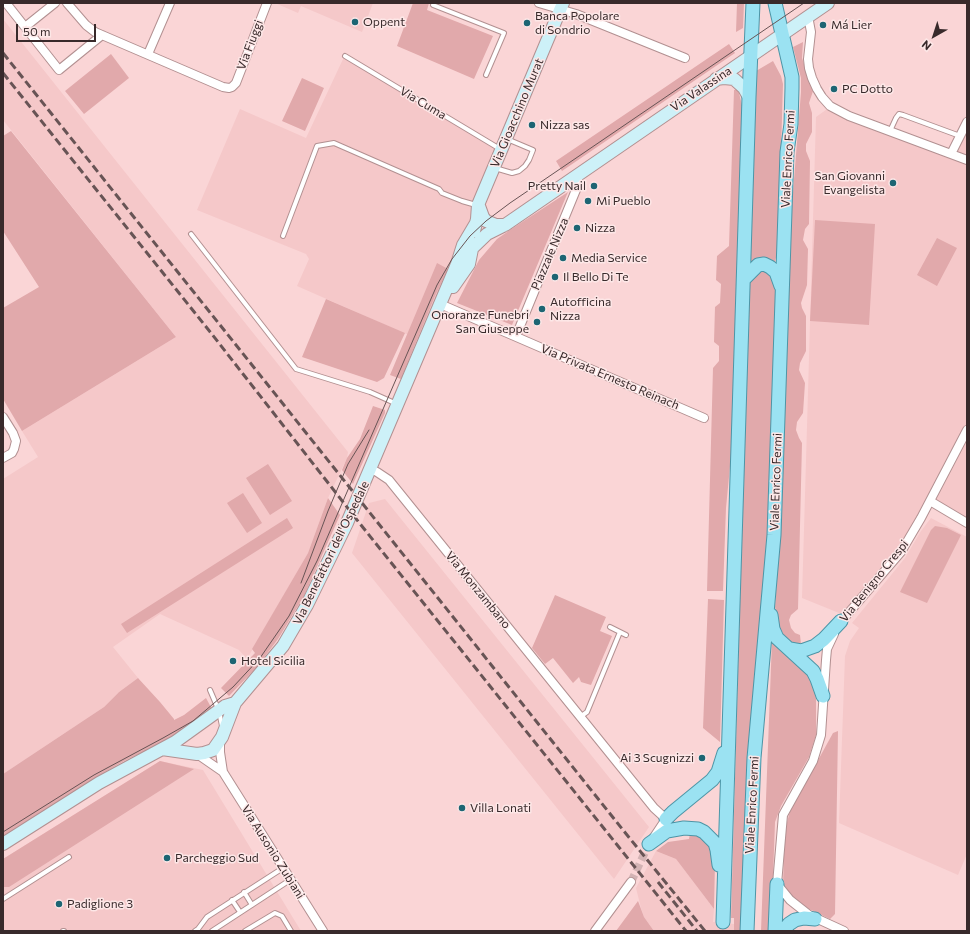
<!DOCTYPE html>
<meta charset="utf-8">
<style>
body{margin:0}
#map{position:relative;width:970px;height:934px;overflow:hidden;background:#fad5d6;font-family:Commissioner,sans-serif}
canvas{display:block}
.frame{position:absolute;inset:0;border:4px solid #382a2b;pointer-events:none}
.north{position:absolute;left:914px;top:16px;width:40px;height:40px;-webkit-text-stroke:3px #fde7e7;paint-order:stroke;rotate:219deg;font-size:11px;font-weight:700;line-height:16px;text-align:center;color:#382a2b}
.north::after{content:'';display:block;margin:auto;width:14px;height:18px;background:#382a2b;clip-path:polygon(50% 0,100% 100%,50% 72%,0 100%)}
.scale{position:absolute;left:16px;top:24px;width:80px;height:18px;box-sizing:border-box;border:2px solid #382a2b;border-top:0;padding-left:5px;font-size:12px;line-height:14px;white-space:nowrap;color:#382a2b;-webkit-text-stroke:3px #fde7e7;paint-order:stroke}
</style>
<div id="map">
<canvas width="970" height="934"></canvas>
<div class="frame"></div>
<div class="north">N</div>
<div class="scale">50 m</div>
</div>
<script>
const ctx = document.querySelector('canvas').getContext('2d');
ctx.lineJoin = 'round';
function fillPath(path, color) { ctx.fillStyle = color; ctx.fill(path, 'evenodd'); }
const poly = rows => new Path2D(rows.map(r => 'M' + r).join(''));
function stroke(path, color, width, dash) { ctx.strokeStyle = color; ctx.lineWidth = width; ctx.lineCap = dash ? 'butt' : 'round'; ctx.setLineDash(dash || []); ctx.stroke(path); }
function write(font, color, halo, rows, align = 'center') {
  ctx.font = font + ' Commissioner,sans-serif'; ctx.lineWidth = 3; ctx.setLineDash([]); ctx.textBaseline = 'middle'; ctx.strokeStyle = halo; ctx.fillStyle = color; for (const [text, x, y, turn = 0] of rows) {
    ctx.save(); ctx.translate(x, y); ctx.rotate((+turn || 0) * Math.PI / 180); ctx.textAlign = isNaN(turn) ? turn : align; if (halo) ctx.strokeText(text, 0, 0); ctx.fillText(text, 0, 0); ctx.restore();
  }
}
fillPath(poly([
 [275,3,373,3,362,32,301,6,298,13],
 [3,19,348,452,347,458,328,498,308,553,247,659,239,650,160,614,113,647,138,678,119,692,104,707,3,774,3,479,38,457,22,431,176,337,3,120],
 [344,57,503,151,422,341,297,286,309,259,306,254,197,210,240,109,306,138],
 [830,107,952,157,967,127,967,519,933,500,899,551,844,615,802,598,816,117],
 [385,499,649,827,614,879,352,553,369,503],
 [931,518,967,537,967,854,958,875,839,823,845,656,850,641,859,628,852,623,905,558,921,531],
 [160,761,203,770,301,931,3,931,3,859],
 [656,851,676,859,714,909,713,922,734,924,734,931,654,931,644,917,641,908,636,888]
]), '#f5c8c9');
fillPath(poly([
 [413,3,429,3,427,10,493,36,474,79,397,46],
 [737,3,744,3,743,28,736,32],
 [803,42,802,58,813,91,809,103,812,113,812,132,806,144,806,151,810,161,809,224,805,229,803,240,808,249,807,285,801,303,802,308,806,316,806,351,800,363,799,370,805,383,803,413,797,422,796,430,799,438,802,443,798,609,791,615,789,620,791,628,795,633,800,635,801,644,793,643,785,638,778,623,775,607,781,514,791,217,801,92,801,78,793,47],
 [729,44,735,53,562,171,556,161],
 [111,54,129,78,84,114,65,91],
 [773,61,781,76,783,84,778,249,775,262,770,259,762,258,750,262,756,71],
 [302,78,324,88,305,131,282,121],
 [738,89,742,105,733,435,726,508,723,591,707,591,713,368,719,361,719,346,714,342,715,307,720,303,721,284,716,280,717,256,729,246,734,90],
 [11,131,176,337,22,431,3,399,3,308,39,287,3,231,3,136],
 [568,192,512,325,457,303,479,260,497,239,510,230],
 [815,220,875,224,869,325,810,321],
 [937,238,957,248,937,286,917,275],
 [437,263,448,269,435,296,401,379,390,375],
 [759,272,769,272,776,278,768,540,747,773,742,931,734,931,734,918,731,918,749,285,750,280],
 [326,299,405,333,384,378,377,382,302,357],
 [373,406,385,410,385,413,353,484,342,470,347,458,360,439],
 [268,464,292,501,270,515,246,478],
 [243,493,262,523,247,533,227,503],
 [328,498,340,515,304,596,278,639,257,667,229,696,221,688,255,653,252,649,308,553],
 [287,518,293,528,127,633,121,624],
 [935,526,947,528,961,535,927,603,900,592,931,530],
 [555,595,606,617,600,631,612,636,591,685,581,682,579,677,573,683,553,658,545,664,532,648],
 [708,599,724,600,720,742,703,728],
 [772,640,779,649,790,656,810,675,815,687,816,699,816,735,809,757,781,806,775,822,771,931,761,931],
 [138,678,160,702,174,719,174,720,184,715,206,698,213,711,168,740,124,761,105,772,3,837,3,774,104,707,119,692],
 [838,731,835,914,830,919,809,909,797,901,787,891,783,883,785,830,790,811,833,733],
 [160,761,194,769,9,887,3,887,3,859],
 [690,833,695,834,706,841,713,851,715,862,714,909,676,859,656,851,668,842,689,839],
 [638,901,644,917,654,931,616,931]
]), '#e1a9ab');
stroke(poly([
 [631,882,647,848]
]), '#d3b3b4', 8, [8, 4]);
const service = poly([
 [434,3,433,5,504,33,486,75],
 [345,56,500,149],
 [890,131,896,118,899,114,903,115,960,136],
 [495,168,512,173,519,171,525,166,529,160,533,150,507,139],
 [191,234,296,369,370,392,397,404],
 [283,236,317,146,334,143,439,189,442,193,462,201,476,205],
 [610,627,626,635],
 [210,690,219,711,222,726],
 [580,717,587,712,620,632],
 [244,892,252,905],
 [3,899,69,857],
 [232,900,240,912],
 [63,931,64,931],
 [195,931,198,929,207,917,283,868],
 [212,931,290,880],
 [245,931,275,913,282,916,291,931]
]);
const minor = poly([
 [6,3,59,70,102,35],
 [67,3,86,25,95,32,223,87,229,88,232,87,236,83,267,3],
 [539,3,576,14,685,58],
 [808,16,811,32,808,59,809,68,812,78,817,89,822,97,830,106,849,116,967,160],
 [25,27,55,3],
 [148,54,170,3],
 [951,154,967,122],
 [440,304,704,418],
 [516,336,578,185,578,180,576,175],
 [3,417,13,433,16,441,14,449,12,453,3,458],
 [371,469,377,472,389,480,654,808,666,819,654,837],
 [930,501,967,523],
 [839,624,901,552,921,518,967,430],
 [834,634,827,649,826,660,821,735,813,761,783,815,777,884,790,900,809,915,844,931],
 [220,741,220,752,223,772,323,931],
 [197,754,223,772],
 [595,931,631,882]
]);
const secondary = poly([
 [716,79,724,78,734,79,744,88,749,97],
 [479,206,483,217,486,221,496,225,505,225],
 [474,231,477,219,478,205,563,3],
 [459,261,487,234,505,225,828,3],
 [453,287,469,264,472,249],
 [162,749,197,754,204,753,213,750,222,737,235,703],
 [3,844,99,783,175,742,225,706,235,703,283,646,307,605,347,523,440,304,457,264,463,245,476,223]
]);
const primary = poly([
 [744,279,758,265,764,264,770,267,776,272,781,286],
 [771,615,773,629,777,638,813,671,817,679,823,696],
 [790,649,801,651,815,646,824,639,841,621],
 [666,819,673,812,712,780,718,772,724,753],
 [649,844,667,831,684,828,698,829,704,832,715,843,717,850,719,865],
 [723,922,749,97,753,3],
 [747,931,754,758,774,535,787,152,791,124,792,88,792,77,775,3],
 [775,931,777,884],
 [783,931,789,924,795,920,804,918,815,919]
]);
stroke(service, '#b29091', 6);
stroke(minor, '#b29091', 10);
stroke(secondary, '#b29091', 14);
stroke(primary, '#4d95a6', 15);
stroke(service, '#fff', 4);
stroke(minor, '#fff', 8);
stroke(secondary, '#cdf1f8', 12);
stroke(primary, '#9be2f2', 13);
stroke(poly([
 [301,583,328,511,348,464,369,430],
 [3,832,94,775,163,738,193,721,233,687,260,658,289,616,317,561,437,285,452,259,470,236,486,221,510,203,804,3]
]), '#685455', 1);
stroke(poly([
 [3,53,623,830,705,931],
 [3,73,211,333,361,525,686,931],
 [658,882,697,931]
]), '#685455', 3, [8, 4]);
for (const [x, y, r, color] of [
 [355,22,4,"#1d6573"],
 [527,23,4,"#1d6573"],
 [823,25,4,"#1d6573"],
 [834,89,4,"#1d6573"],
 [532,125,4,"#1d6573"],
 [893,183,4,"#1d6573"],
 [594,186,4,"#1d6573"],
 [588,201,4,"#1d6573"],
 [577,228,4,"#1d6573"],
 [563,258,4,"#1d6573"],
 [555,277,4,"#1d6573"],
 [542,309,4,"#1d6573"],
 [537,322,4,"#1d6573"],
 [233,661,4,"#1d6573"],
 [702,758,4,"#1d6573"],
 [462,808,4,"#1d6573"],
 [167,858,4,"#1d6573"],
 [59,904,4,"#1d6573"]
]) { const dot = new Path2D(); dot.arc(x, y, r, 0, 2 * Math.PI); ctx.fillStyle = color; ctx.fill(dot); stroke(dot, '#fde7e7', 1.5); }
write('12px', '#382a2b', '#fde7e7', [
 ["Banca Popolare",535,16],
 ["di Sondrio",535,30],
 ["Oppent",363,22],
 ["Má Lier",831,25],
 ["PC Dotto",842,89],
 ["Nizza sas",540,125],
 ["San Giovanni",885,176,"right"],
 ["Evangelista",885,190,"right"],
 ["Pretty Nail",586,186,"right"],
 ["Mi Pueblo",596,201],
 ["Nizza",585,228],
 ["Media Service",571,258],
 ["Il Bello Di Te",563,277],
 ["Autofficina",550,302],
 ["Nizza",550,316],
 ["Onoranze Funebri",529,315,"right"],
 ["San Giuseppe",529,329,"right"],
 ["Hotel Sicilia",241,661],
 ["Ai 3 Scugnizzi",694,758,"right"],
 ["Villa Lonati",470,808],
 ["Parcheggio Sud",175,858],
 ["Padiglione 3",67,904]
], 'left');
write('12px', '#382a2b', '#fde7e7', [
 ["Via Fiuggi",250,45,-69],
 ["Via Valassina",701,89,-34],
 ["Via Cuma",423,103,31],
 ["Via Gioacchino Murat",517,113,-67],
 ["Viale Enrico Fermi",788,159,-87],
 ["Piazzale Nizza",550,254,-67],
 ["Via Privata Ernesto Reinach",610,377,23],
 ["Viale Enrico Fermi",776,482,-88],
 ["Via Benefattori dell'Ospedale",331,553,-64],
 ["Via Benigno Crespi",874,581,-51],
 ["Via Monzambano",478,590,51],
 ["Viale Enrico Fermi",752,805,-87],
 ["Via Ausonio Zubiani",273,852,58]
]);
</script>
